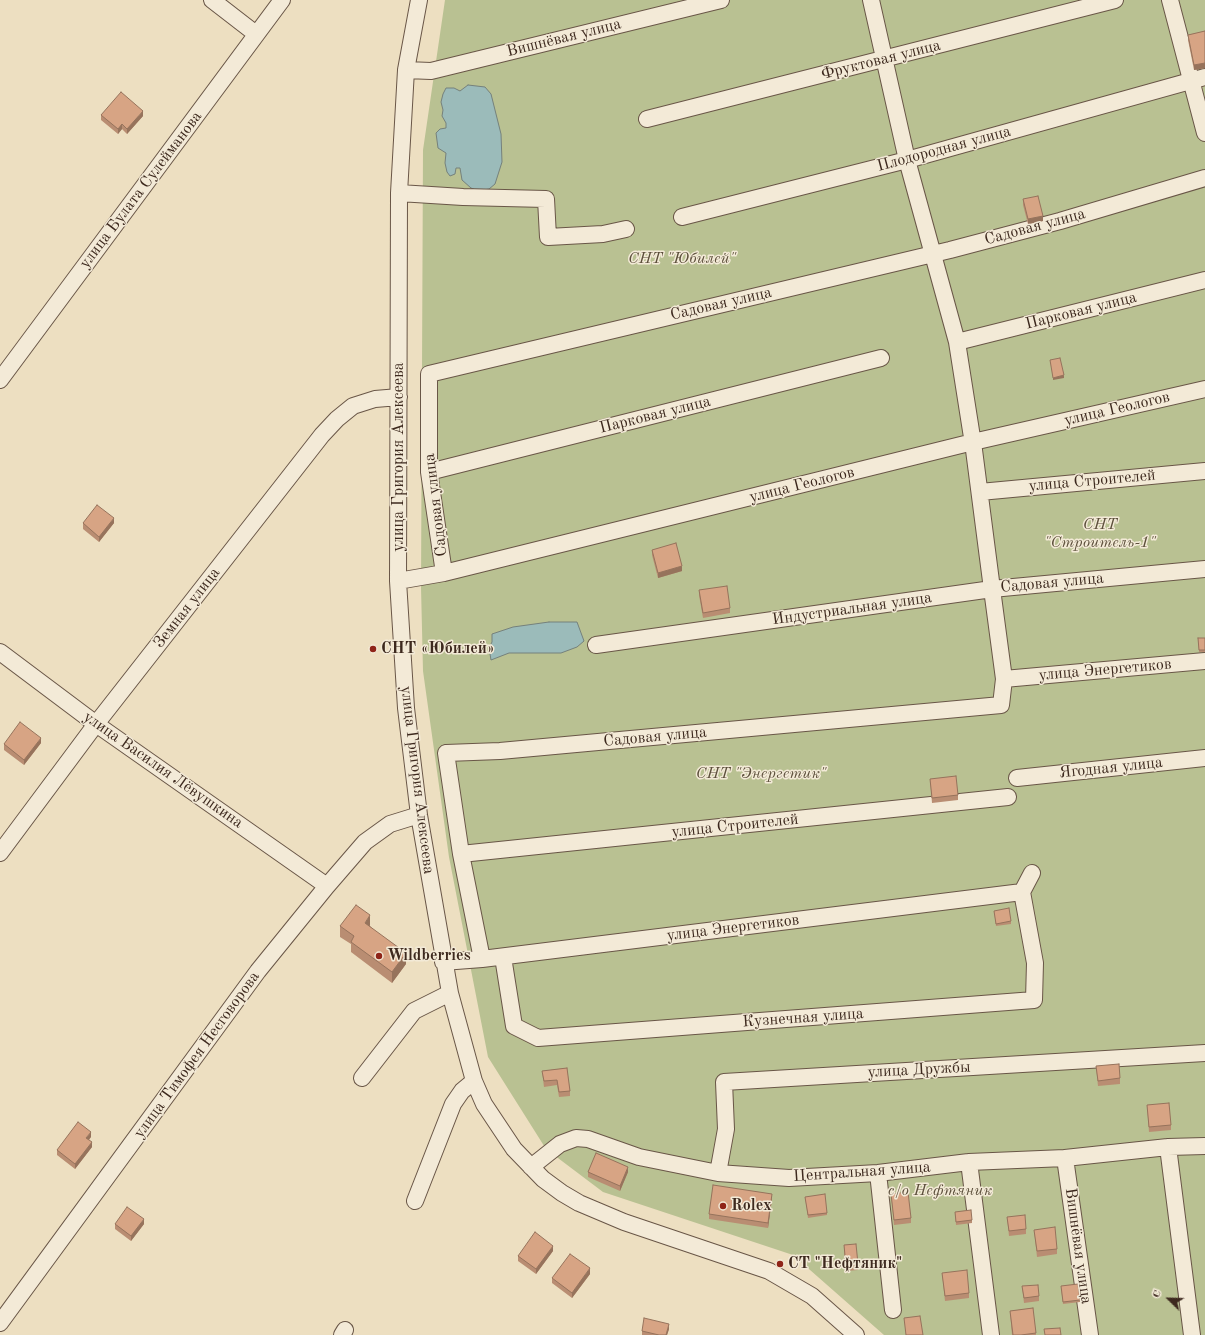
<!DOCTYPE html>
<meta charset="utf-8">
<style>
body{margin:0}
#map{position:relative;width:1205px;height:1335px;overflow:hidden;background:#eddfc1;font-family:"Old Standard TT",serif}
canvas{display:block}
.north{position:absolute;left:1149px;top:1279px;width:40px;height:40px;-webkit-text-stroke:3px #f3ead7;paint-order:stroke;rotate:293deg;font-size:11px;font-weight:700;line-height:16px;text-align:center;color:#3d291e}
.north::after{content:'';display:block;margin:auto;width:14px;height:18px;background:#3d291e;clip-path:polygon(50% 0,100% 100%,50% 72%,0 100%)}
</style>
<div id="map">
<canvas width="1205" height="1335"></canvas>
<div class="north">С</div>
</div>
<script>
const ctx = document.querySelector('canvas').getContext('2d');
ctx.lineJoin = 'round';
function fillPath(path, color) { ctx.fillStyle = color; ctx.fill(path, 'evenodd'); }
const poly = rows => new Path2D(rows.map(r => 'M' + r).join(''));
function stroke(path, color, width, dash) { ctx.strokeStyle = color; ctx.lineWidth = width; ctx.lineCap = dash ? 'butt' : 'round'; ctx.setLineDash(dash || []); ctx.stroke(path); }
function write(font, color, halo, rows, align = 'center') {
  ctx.font = font + ' "Old Standard TT",serif'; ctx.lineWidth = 3; ctx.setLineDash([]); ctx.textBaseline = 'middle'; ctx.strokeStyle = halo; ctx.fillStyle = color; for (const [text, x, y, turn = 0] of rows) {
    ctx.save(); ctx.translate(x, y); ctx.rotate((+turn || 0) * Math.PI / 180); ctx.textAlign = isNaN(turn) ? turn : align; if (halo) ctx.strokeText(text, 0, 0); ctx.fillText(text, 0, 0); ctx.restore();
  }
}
fillPath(poly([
 [445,0,1205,0,1205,1335,884,1335,793,1255,603,1192,546,1149,488,1057,449,857,423,671,421,587,423,150]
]), '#b9c192');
const water = poly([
 [468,85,485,87,491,94,501,134,502,162,495,184,489,189,478,191,471,188,462,180,460,168,456,168,455,174,450,176,447,172,445,163,446,153,438,148,436,133,440,129,446,128,446,123,442,116,443,110,441,102,443,94,446,88,454,88,460,91,468,85],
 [549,622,577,622,584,641,577,647,561,653,509,653,491,660,489,648,492,642,492,634,513,627,549,622]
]);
fillPath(water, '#9bbbba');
stroke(water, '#75817c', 1);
const minor = poly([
 [212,0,256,34],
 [419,0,406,70,399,193,398,581,406,708,419,815,450,993,474,1081,484,1104,514,1149,543,1179,562,1193,579,1203,624,1222,769,1271,812,1296,856,1335],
 [871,0,907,160,957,342,974,450,992,589,1205,569],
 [1170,0,1205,133],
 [406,70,431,71,721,0],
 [647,119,1115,0],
 [399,193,463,197,546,199,548,237,603,234,626,229],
 [682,217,907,160,1205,77],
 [957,342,1205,280],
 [0,380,282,0],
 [429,472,881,358],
 [980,492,1205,471],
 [444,573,429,472,429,374,950,250,1060,221,1205,178],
 [398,581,444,573,973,442,1205,389],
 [0,652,96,724,327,886],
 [1004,679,1205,661],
 [1017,778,1205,758],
 [0,853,96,724,322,435,337,419,353,406,375,399,399,397],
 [461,854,1008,797],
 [503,957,514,1026,538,1038,1034,1000,1035,963,1022,892,1032,873],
 [482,959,461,854,446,753,500,751,1001,705,1004,679,992,589,596,645],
 [443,962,482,959,1022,892],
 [362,1078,414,1011,450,993],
 [1168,1147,1192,1335],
 [1065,1158,1090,1335],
 [969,1162,991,1335],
 [531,1167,560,1144,576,1138,588,1139,639,1157,718,1173,789,1178,878,1173,969,1162,1065,1158,1168,1147,1205,1146],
 [718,1173,726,1129,724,1082,1205,1053],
 [878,1173,893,1310],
 [415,1201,453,1104,462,1091,474,1081],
 [0,1323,258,971,327,886,365,842,390,824,419,815],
 [342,1335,345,1330]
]);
stroke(minor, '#695647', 18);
stroke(minor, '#f3ead7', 16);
fillPath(poly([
 [1205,31,1205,68,1194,70,1188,40,1188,35],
 [101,115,143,116,127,134,122,129,118,134,101,120],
 [1023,199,1043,221,1028,224,1023,205],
 [83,523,114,523,99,542,83,529],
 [652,550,682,571,658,578,652,555],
 [699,590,730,608,730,613,703,618,699,595],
 [1198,638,1205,638,1205,652,1199,652],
 [41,743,24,765,4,750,4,744],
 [930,779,958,795,958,800,932,803],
 [994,911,1011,921,1011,924,996,926],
 [370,925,370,926,406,964,392,983,351,952,351,944,340,937,340,926],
 [1096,1066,1120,1078,1120,1084,1098,1086],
 [567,1068,570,1091,570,1096,559,1097,557,1085,544,1087,542,1071],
 [1147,1105,1171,1125,1171,1130,1149,1132],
 [91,1137,89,1140,92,1147,75,1169,57,1155,57,1150],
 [588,1172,628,1172,620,1191,588,1177],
 [891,1194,911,1218,911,1223,894,1225],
 [805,1197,827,1213,827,1215,808,1218],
 [772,1199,768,1228,709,1219,709,1214],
 [955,1212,972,1220,972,1223,956,1225],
 [1007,1217,1026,1229,1026,1234,1009,1236],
 [115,1224,144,1224,131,1241,115,1229],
 [1034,1230,1057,1249,1057,1254,1037,1257],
 [844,1245,858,1264,858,1270,846,1271,844,1250],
 [553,1251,536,1274,518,1261,518,1256],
 [942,1273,969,1293,969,1298,945,1301],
 [590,1274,572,1298,552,1283,552,1278],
 [1022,1286,1039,1296,1039,1301,1024,1303],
 [1061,1288,1080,1300,1080,1302,1063,1304],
 [1033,1308,1036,1335,1012,1335,1010,1311],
 [669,1329,667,1335,642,1335,642,1331]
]), '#b98d72');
fillPath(poly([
 [1205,63,1205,68,1194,70,1194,65],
 [143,111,143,116,127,134,127,129],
 [122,124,122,129,118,134,118,129],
 [1043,216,1043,221,1028,224,1028,219],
 [1064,375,1064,378,1053,380,1053,378],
 [114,518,114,523,99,542,99,537],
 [682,566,682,571,658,578,658,573],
 [41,738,41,743,24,765,24,760],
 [370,915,370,925,365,933,365,923],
 [406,953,406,964,392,983,392,972],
 [91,1132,91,1137,86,1143,86,1138],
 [92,1142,92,1147,75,1169,75,1164],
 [628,1167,628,1172,620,1191,620,1186],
 [772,1194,772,1199,768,1228,768,1223],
 [144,1219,144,1224,131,1241,131,1236],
 [553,1246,553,1251,536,1274,536,1269],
 [590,1268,590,1274,572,1298,572,1293],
 [669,1324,669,1329,667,1335,666,1335]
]), '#96735c');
const building = poly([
 [1205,31,1205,63,1194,65,1188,35,1205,31],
 [121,92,143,111,127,129,122,124,118,129,101,115,121,92],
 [1038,196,1043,216,1028,219,1023,199,1038,196],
 [1060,358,1064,375,1053,378,1050,360,1060,358],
 [97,505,114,518,99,537,83,523,97,505],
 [676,543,682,566,658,573,652,550,676,543],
 [727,586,730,608,703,613,699,590,727,586],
 [1198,638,1205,638,1205,650,1199,650,1198,638],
 [20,722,41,738,24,760,4,744,20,722],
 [956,776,958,795,932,798,930,779,956,776],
 [356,905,370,915,365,923,406,953,392,972,351,942,354,936,340,926,356,905],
 [1009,908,1011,921,996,924,994,911,1009,908],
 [1119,1064,1120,1078,1098,1081,1096,1066,1119,1064],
 [567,1068,570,1091,559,1092,557,1080,544,1081,542,1071,567,1068],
 [1169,1103,1171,1125,1149,1127,1147,1105,1169,1103],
 [78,1122,91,1132,86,1138,92,1142,75,1164,57,1150,78,1122],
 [596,1153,628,1167,620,1186,588,1172,596,1153],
 [713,1185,772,1194,768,1223,709,1214,713,1185],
 [908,1192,911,1218,894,1220,891,1194,908,1192],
 [825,1194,827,1213,808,1215,805,1197,825,1194],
 [127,1207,144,1219,131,1236,115,1224,127,1207],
 [971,1210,972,1220,956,1222,955,1212,971,1210],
 [1025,1215,1026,1229,1009,1231,1007,1217,1025,1215],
 [1055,1227,1057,1249,1037,1251,1034,1230,1055,1227],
 [535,1232,553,1246,536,1269,518,1256,535,1232],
 [856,1244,858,1264,846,1266,844,1245,856,1244],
 [570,1254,590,1268,572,1293,552,1278,570,1254],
 [967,1270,969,1293,945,1296,942,1273,967,1270],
 [1078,1284,1080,1300,1063,1302,1061,1286,1078,1284],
 [1038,1285,1039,1296,1024,1298,1022,1286,1038,1285],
 [1033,1308,1036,1333,1021,1335,1013,1335,1010,1311,1033,1308],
 [920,1316,923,1335,906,1335,904,1318,920,1316],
 [644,1318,669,1324,666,1335,659,1335,642,1331,644,1318],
 [1060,1328,1061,1335,1045,1335,1044,1329,1060,1328]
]);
fillPath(building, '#d7a484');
stroke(building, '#96735c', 1);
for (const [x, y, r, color] of [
 [373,649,4,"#8f2418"],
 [379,956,4,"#8f2418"],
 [723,1206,4,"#8f2418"],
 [780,1264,4,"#8f2418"]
]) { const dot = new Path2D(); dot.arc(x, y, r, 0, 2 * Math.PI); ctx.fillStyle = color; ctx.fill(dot); stroke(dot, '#f3ead7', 1.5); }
write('16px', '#3d291e', '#f3ead7', [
 ["Вишнёвая улица",564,38,-14],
 ["Фруктовая улица",881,60,-14],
 ["Плодородная улица",944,149,-15],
 ["улица Булата Сулейманова",141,190,-53],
 ["Садовая улица",1035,227,-15],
 ["Садовая улица",721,304,-13],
 ["Парковая улица",1081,311,-14],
 ["улица Геологов",1117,409,-13],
 ["Парковая улица",655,415,-14],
 ["улица Григория Алексеева",399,457,-90],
 ["улица Строителей",1092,481,-5],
 ["улица Геологов",802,485,-14],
 ["Садовая улица",436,505,-97],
 ["Садовая улица",1052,583,-5],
 ["Земная улица",187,608,-52],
 ["Индустриальная улица",852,609,-8],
 ["улица Энергетиков",1105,670,-5],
 ["Садовая улица",655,737,-5],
 ["Ягодная улица",1111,768,-6],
 ["улица Василия Лёвушкина",163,770,35],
 ["улица Григория Алексеева",417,780,83],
 ["улица Строителей",735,826,-6],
 ["улица Энергетиков",733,928,-7],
 ["Кузнечная улица",803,1018,-4],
 ["улица Тимофея Несговорова",197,1055,-54],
 ["улица Дружбы",919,1070,-3],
 ["Центральная улица",862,1172,-4],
 ["Вишнёвая улица",1078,1246,82]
]);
write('italic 16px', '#5c4f3b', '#f3ead7', [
 ["СНТ \"Юбилей\"",682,259],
 ["СНТ",1100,525],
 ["\"Строитель-1\"",1100,543],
 ["СНТ \"Энергетик\"",761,774],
 ["с/о Нефтяник",940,1191]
]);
write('bold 16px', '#3d291e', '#f3ead7', [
 ["СНТ «Юбилей»",381,649],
 ["Wildberries",387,956],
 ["Rolex",731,1206],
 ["СТ \"Нефтяник\"",788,1264]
], 'left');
</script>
